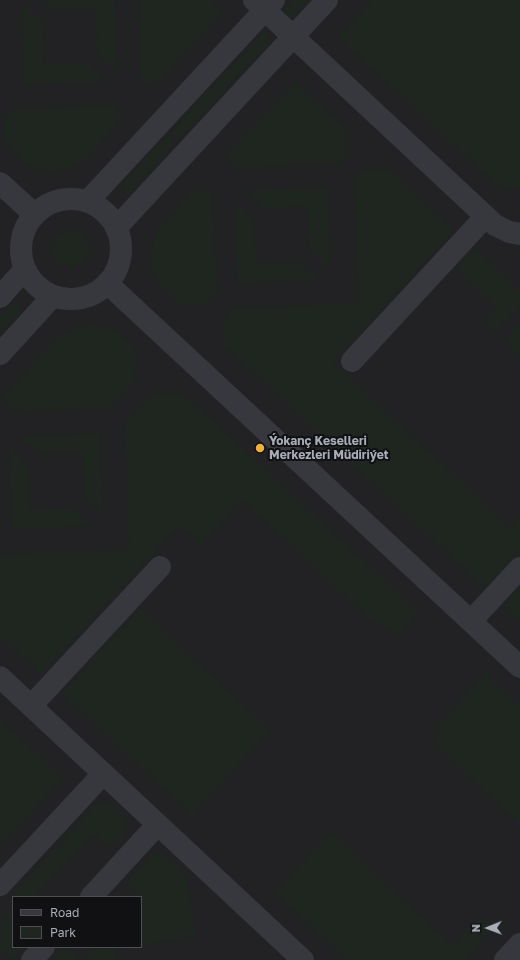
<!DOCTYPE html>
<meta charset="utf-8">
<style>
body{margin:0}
#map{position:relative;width:520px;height:960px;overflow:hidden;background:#161618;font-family:"Golos Text",sans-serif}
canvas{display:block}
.legend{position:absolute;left:12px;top:896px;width:130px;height:52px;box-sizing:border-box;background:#111113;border:1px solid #4d4f55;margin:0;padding:5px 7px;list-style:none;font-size:12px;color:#a8adb8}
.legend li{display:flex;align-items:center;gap:8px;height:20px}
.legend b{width:20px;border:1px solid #4d4f55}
.north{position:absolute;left:468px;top:908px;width:40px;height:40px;-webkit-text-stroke:3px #111113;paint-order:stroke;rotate:269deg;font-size:11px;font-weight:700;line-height:16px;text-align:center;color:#a8adb8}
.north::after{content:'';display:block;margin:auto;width:14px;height:18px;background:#a8adb8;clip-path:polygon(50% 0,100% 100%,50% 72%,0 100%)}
</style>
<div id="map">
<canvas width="520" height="960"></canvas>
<ul class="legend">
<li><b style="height:5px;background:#37383d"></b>Road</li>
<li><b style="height:11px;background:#1e261f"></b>Park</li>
</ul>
<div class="north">N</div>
</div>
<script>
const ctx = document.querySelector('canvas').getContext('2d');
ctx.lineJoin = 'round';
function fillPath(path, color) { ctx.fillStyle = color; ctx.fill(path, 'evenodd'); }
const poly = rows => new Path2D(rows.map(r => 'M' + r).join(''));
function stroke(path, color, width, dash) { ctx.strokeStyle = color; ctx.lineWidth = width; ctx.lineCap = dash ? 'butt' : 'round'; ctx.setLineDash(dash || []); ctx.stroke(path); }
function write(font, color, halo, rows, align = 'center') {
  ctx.font = font + ' "Golos Text",sans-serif'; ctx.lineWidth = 4; ctx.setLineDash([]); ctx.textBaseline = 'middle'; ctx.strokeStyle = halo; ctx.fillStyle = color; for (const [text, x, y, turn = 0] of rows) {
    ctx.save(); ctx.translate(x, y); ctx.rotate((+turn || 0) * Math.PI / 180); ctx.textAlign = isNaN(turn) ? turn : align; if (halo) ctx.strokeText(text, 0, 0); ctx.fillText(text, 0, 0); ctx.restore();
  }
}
fillPath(poly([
 [0,0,520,0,520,960,0,960],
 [13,897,141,897,141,947,13,947]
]), '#222225');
fillPath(poly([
 [41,0,115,0,117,71,97,53,96,9,52,10],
 [138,0,210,0,221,11,222,13,157,83,147,83,141,77],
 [293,0,308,0,291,18,283,11],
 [373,0,520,0,520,188,504,189,497,185,340,39,340,35],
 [22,3,42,21,43,65,87,64,106,82,24,85],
 [265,31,273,38,179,139,171,132],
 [295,82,345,128,346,156,339,164,237,168,230,162,230,151],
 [112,105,119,111,119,123,85,159,78,165,67,168,57,171,45,171,36,169,25,161,5,143,4,119,15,107],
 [168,135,176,142,128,194,120,187],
 [389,169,454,230,332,362,511,528,520,518,520,550,485,588,224,345,223,320,233,308,359,303,354,178,361,170],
 [327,186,330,269,310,250,308,206,265,208,245,190],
 [206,189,213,195,217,293,206,305,182,305,163,287,155,277,152,267,152,255,153,245,156,234,161,226,194,190],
 [235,201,254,219,256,263,300,262,320,280,238,283],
 [70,227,76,234,85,233,85,242,91,248,86,254,86,263,78,264,71,270,65,264,56,264,56,256,49,249,56,243,55,234,64,234],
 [475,249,520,291,520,306,495,332,483,322,497,307,456,269],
 [15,301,23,308,0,333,0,317],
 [520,323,520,356,504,341],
 [87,326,98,326,109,329,119,334,135,347,136,380,111,408,13,411,1,399,56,340,66,333,76,328],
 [183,393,416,610,417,614,402,630,398,632,389,630,369,618,242,500,201,544,179,525,41,674,0,636,0,554,129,550,125,422,151,394],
 [101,433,103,515,84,497,83,453,39,454,19,436],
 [9,447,28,465,30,509,74,508,93,526,11,529],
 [520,586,520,621,503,605],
 [140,609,270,730,192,815,62,694],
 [486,673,520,705,520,824,434,743,441,735,434,729],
 [0,720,63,778,0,846],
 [102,804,110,804,123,815,125,818,126,826,124,835,110,848,94,833,34,897,19,897,14,893,94,807],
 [331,832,453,946,481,916,494,928,464,960,347,960,275,893],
 [158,853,167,856,184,873,188,883,196,937,141,945,141,897,125,883,150,857],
 [13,908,13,947,25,947,12,960,0,949,0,922],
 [66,947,80,960,54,960],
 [96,947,128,947,116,949,117,960,84,960]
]), '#1e261f');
stroke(poly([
 [254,0,495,225,509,232,520,234],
 [0,183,34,214],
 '21 249a50 50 0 1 1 100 0a50 50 0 1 1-100 0Z',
 [87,202,274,0],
 [116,228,327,0],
 [107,283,520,667],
 [0,297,25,269],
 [0,354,53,296],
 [352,361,486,216],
 [471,621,520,568],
 [0,677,303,960],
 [31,706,160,567],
 [0,885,103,774],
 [91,897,158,824],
 [32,960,44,947],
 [505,960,520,944]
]), '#37383d', 22);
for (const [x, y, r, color] of [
 [260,448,5,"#f2b134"]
]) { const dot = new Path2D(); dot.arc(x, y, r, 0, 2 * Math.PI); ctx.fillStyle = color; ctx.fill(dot); stroke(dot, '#111113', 1.5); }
write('bold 12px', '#a8adb8', '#111113', [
 ["Ýokanç Keselleri",269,441],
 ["Merkezleri Müdiriýet",269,455]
], 'left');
</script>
